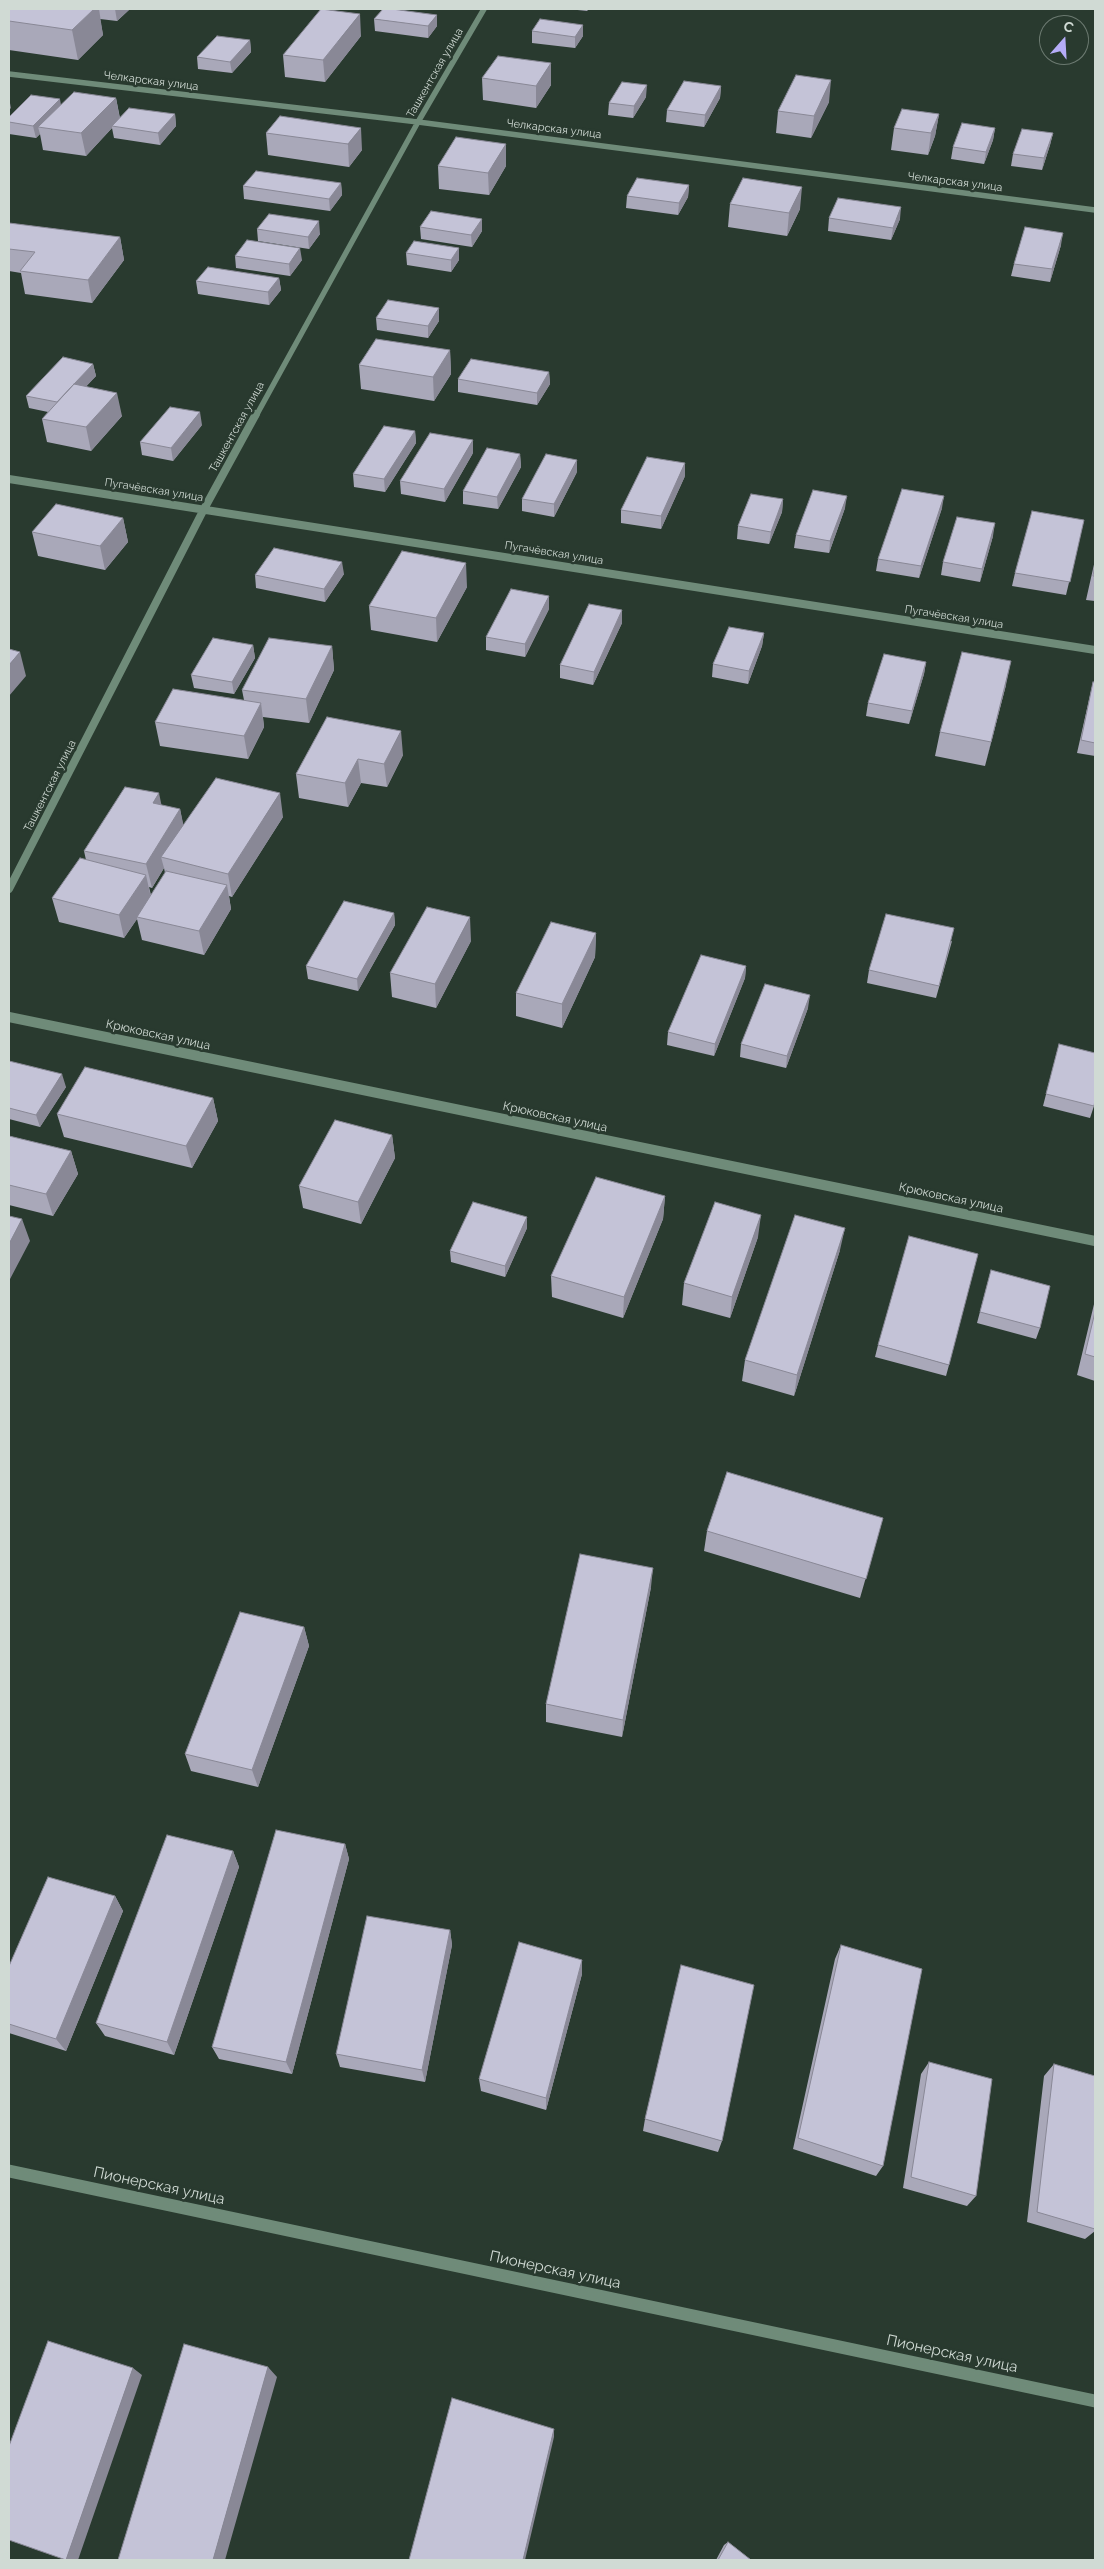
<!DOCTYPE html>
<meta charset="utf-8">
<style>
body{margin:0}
#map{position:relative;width:1104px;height:2569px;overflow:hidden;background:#293a2f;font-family:Raleway,sans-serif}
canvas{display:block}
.frame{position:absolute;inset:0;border:10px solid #d0dad4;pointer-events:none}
.north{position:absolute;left:1039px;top:15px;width:50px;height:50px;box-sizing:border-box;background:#293a2f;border:1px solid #6c7a71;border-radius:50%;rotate:19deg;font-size:14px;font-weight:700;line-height:20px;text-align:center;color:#d0dad4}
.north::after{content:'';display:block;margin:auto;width:18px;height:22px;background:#b5acf8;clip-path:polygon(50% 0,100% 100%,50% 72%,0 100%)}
</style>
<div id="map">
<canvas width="1104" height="2569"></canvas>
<div class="frame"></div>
<div class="north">С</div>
</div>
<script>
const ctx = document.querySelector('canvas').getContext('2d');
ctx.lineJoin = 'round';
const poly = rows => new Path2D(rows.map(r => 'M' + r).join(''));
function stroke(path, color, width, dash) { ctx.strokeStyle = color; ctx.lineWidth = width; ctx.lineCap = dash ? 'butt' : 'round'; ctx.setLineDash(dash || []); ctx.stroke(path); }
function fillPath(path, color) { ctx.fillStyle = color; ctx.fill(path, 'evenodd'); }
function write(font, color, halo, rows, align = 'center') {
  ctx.font = font + ' Raleway,sans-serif'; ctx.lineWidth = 5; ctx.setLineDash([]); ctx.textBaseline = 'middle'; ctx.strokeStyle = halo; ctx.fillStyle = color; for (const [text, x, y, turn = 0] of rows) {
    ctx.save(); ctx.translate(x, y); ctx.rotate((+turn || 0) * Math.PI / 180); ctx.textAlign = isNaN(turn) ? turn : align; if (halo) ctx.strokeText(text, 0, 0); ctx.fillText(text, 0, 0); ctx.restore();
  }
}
stroke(poly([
 [9,74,418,122,1095,210],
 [256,416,418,122,484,9]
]), '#6f8b79', 5.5);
stroke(poly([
 [9,479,1095,650],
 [9,889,204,509,256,414]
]), '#6f8b79', 8);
stroke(poly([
 [9,2171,1095,2401]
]), '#6f8b79', 13);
stroke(poly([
 [9,1017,1095,1241]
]), '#6f8b79', 10);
fillPath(poly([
 [9,9,130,9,117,21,100,19,103,35,78,60,9,50],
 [568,9,589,9,587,11],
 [374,19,437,26,428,38,375,31],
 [532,31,583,36,575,48,532,43],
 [361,36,325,82,285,77,283,55],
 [250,40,251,52,232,73,198,69,197,57],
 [482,78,551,85,536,108,483,100],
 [721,86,720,98,704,127,666,122,667,110],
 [646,97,633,118,608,115,609,103],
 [116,98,120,118,175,114,176,126,160,145,114,138,112,128,86,156,43,150,40,134,36,138,9,134,9,117,61,105],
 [829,102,811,138,776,133,778,111],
 [939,114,935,136,928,155,891,150,894,128],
 [280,116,362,150,349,167,268,155,266,133],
 [995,128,993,140,984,164,951,159,953,147],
 [1053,133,1050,145,1042,170,1011,166,1013,154],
 [438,166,506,166,489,195,439,189],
 [341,183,342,195,330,211,244,199,243,186],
 [689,185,688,197,678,215,626,208,627,196],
 [730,204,800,209,787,236,728,227],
 [829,218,900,219,891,240,828,231],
 [482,219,482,231,472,247,421,239,420,227],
 [9,223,120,237,124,260,92,303,25,294,21,273,9,271],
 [257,229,320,234,309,249,258,241],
 [1061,245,1050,282,1011,276,1014,264],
 [459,248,459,260,451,272,407,265,406,253],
 [235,256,302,260,290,276,236,268],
 [279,278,281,290,269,305,198,294,196,281],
 [376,318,439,321,428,338,377,330],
 [450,350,451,374,434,401,361,389,359,365],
 [93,364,96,376,86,386,122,416,91,451,47,442,42,419,48,412,29,408,26,396],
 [549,372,550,384,537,405,458,392,458,379],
 [202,425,173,461,142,455,140,442],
 [415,431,416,443,385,492,354,487,353,474],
 [473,453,445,502,401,494,400,481],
 [520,454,521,467,498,509,463,504,463,491],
 [577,472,554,517,522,511,522,499],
 [685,476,661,529,621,523,621,510],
 [783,499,782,512,769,544,737,539,738,526],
 [845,508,829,553,794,548,796,535],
 [942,508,919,578,876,571,878,559],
 [123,518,128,542,105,570,38,556,32,532],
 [1084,520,1066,595,1012,586,1015,573],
 [993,536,980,582,941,575,943,562],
 [1095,560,1095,601,1086,600],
 [344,574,325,602,256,588,255,575],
 [467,587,437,642,371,630,369,606],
 [549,609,525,657,486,650,486,637],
 [622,610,622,623,593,685,560,678,560,665],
 [764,633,762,646,748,684,712,677,713,664],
 [253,645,255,658,234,694,194,688,191,675],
 [332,646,334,670,309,723,263,717,264,727,248,759,160,746,155,722,244,700,242,690],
 [926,662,924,674,909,724,866,716,868,703],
 [1093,682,1095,682,1095,756,1077,753],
 [1006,685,985,766,935,756,940,732],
 [327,717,403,755,387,787,361,783,348,807,299,798,296,774],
 [180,809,183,825,283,817,232,897,229,896,231,909,204,955,142,940,137,919,124,938,59,922,52,898,86,860,84,851],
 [164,868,165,873,151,895,149,887,152,888],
 [394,913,395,925,358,991,308,979,306,966],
 [596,933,595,957,562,1028,516,1016,516,993],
 [471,941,436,1008,392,997,390,973],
 [952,941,936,998,867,983,869,970],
 [746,966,745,978,714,1056,667,1045,668,1032],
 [808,1008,786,1068,740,1057,741,1044],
 [1059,1044,1094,1106,1090,1118,1043,1106],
 [9,1061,66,1087,40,1127,9,1119],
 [213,1098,218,1121,192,1168,64,1137,57,1114],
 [392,1135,395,1158,361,1224,303,1208,299,1186],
 [9,1136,71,1151,78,1174,53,1216,9,1205],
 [665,1196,663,1219,623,1318,552,1297,551,1276],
 [527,1228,505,1277,451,1262,450,1251],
 [758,1237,730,1318,682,1305,684,1283],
 [840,1250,794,1396,742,1381,745,1360],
 [991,1270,1040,1328,1036,1339,977,1323],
 [1095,1300,1095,1381,1077,1375],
 [878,1345,949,1365,946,1376,875,1357],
 [883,1518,860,1598,704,1551,707,1531],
 [651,1587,622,1737,546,1722,546,1704],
 [304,1627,309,1646,258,1787,191,1771,185,1754],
 [345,1844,349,1859,292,2074,219,2059,212,2047],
 [233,1851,239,1867,174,2055,105,2036,96,2023],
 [115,1896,123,1911,66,2051,9,2033,9,1966],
 [450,1930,452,1945,425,2082,340,2067,336,2054],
 [841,1945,883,2166,876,2176,793,2149,835,1959],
 [582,1960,582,1974,546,2110,481,2091,479,2079],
 [929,2062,976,2196,967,2206,903,2188,921,2074],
 [1054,2064,1095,2229,1095,2231,1085,2239,1027,2222,1044,2076],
 [645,2119,722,2141,718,2152,643,2131],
 [728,2542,751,2560,716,2560,724,2545]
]), '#a9a8b9');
fillPath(poly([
 [94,9,99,9,103,35,78,60,72,30],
 [115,9,130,9,117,21],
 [360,14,361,36,325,82,323,60],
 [437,15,437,26,428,38,428,26],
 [583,25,583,36,575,48,575,37],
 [250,40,251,52,232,73,230,62],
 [551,63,551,85,536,108,536,86],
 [831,80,829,102,811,138,814,116],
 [647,85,646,97,633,118,634,106],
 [721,86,720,98,704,127,705,115],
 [9,98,11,108,9,110],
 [116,98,120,120,112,126,112,128,86,156,81,133],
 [60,99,62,111,38,127,40,134,36,138,33,126],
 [175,114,176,126,160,145,158,133],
 [939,114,935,136,928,155,931,133],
 [361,128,362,150,349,167,348,144],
 [995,128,993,140,984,164,986,152],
 [1053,133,1050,145,1042,170,1044,158],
 [506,144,506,166,489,195,488,173],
 [341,183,342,195,330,211,329,199],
 [689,185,688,197,678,215,679,203],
 [802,187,800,209,787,236,789,213],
 [901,207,900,219,891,240,893,228],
 [482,219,482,231,472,247,471,235],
 [319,221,320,234,309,249,308,237],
 [1063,233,1061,245,1050,282,1052,269],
 [120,237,124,260,92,303,88,280],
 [300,248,302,260,290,276,289,264],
 [459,248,459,260,451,272,451,260],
 [279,278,281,290,269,305,268,292],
 [439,308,439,321,428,338,428,326],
 [450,350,451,374,434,401,433,377],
 [93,364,96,376,60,415,57,402],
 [549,372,550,384,537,405,537,393],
 [117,393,122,416,91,451,86,427],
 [200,412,202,425,173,461,171,448],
 [415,431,416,443,385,492,384,479],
 [473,440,473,453,445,502,444,489],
 [520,454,521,467,498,509,497,497],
 [577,460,577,472,554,517,554,504],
 [685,463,685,476,661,529,661,516],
 [847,496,845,508,829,553,830,541],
 [944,496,942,508,919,578,921,566],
 [783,499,782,512,769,544,771,532],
 [123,518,128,542,105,570,100,546],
 [995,523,993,536,980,582,982,569],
 [342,562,344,574,325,602,324,589],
 [466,563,467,587,437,642,436,618],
 [549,596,549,609,525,657,525,644],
 [622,610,622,623,593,685,594,672],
 [764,633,762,646,748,684,749,671],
 [253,645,255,658,234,694,232,682],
 [332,646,334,670,309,723,306,699],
 [20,652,26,676,9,696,9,665],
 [1011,661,1006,685,985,766,991,742],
 [926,662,924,674,909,724,912,711],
 [261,703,264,727,248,759,244,736],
 [401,731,403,755,387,787,384,764],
 [358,759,361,783,348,807,345,783],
 [159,793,164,817,153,803],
 [280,793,283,817,232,897,228,874],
 [180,809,185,832,161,857,164,868,152,888,146,864],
 [146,875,151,898,137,917,137,919,124,938,119,915],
 [227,885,231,909,204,955,199,931],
 [394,913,395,925,358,991,357,979],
 [470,917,471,941,436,1008,435,984],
 [596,933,595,957,562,1028,562,1004],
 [746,966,745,978,714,1056,715,1044],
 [810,995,808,1008,786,1068,787,1056],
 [62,1074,66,1087,40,1127,36,1115],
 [213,1098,218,1121,192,1168,186,1146],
 [392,1135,395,1158,361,1224,358,1202],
 [71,1151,78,1174,53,1216,46,1194],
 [665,1196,663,1219,623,1318,624,1297],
 [761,1215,758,1237,730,1318,732,1297],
 [527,1217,527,1228,505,1277,505,1266],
 [22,1219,30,1241,9,1281,9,1244],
 [845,1228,840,1250,794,1396,797,1375],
 [653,1568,651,1587,622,1737,623,1720],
 [304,1627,309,1646,258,1787,252,1770],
 [345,1844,349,1859,292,2074,286,2062],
 [233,1851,239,1867,174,2055,167,2042],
 [115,1896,123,1911,66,2051,56,2039],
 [450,1930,452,1945,425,2082,422,2070],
 [582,1960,582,1974,546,2110,546,2098],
 [268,2367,277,2377,225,2560,213,2560],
 [133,2368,142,2375,78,2560,66,2560],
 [554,2429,554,2437,525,2560,523,2560]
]), '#898896');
const building = poly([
 [9,9,94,9,72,30,9,21,9,9],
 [321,9,360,14,323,60,283,55,321,9],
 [383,9,392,9,437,15,428,26,374,19,383,9],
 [540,19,583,25,575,37,532,31,540,19],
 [217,36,250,40,230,62,197,57,217,36],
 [498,56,551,63,536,86,482,78,498,56],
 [796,75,831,80,814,116,778,111,796,75],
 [684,81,721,86,705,115,667,110,684,81],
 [622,82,647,85,634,106,609,103,622,82],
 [74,92,116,98,81,133,38,127,74,92],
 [31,95,60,99,33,126,9,122,9,117,31,95],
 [129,108,175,114,158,133,112,126,129,108],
 [902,109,939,114,931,133,894,128,902,109],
 [280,116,361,128,348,144,266,133,280,116],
 [962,123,995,128,986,152,953,147,962,123],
 [1022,129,1053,133,1044,158,1013,154,1022,129],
 [456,137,506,144,488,173,438,166,456,137],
 [256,171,341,183,329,199,243,186,256,171],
 [637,178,689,185,679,203,627,196,637,178],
 [743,178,802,187,789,213,730,204,743,178],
 [838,198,901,207,893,228,829,218,838,198],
 [431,211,482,219,471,235,420,227,431,211],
 [269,214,319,221,308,237,257,229,269,214],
 [9,223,120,237,88,280,20,271,35,252,9,249,9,223],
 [1025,227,1063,233,1052,269,1014,264,1025,227],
 [247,240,300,248,289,264,235,256,247,240],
 [414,241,459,248,451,260,406,253,414,241],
 [208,267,279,278,268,292,196,281,208,267],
 [388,300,439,308,428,326,376,318,388,300],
 [376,339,450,350,433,377,359,365,376,339],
 [63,357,93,364,57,402,26,396,63,357],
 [471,359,549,372,537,393,458,379,471,359],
 [74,384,117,393,86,427,42,419,74,384],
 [170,407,200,412,171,448,140,442,170,407],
 [384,426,415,431,384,479,353,474,384,426],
 [430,433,473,440,444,489,400,481,430,433],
 [487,448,520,454,497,497,463,491,487,448],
 [546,454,577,460,554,504,522,499,546,454],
 [647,457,685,463,661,516,621,510,647,457],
 [902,489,944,496,921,566,878,559,902,489],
 [813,490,847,496,830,541,796,535,813,490],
 [751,494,783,499,771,532,738,526,751,494],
 [56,504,123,518,100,546,32,532,56,504],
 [1032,511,1084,520,1070,582,1015,573,1032,511],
 [957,517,995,523,982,569,943,562,957,517],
 [274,548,342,562,324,589,255,575,274,548],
 [402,551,466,563,436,618,369,606,402,551],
 [1095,564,1095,576,1093,576,1095,564],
 [511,589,549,596,525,644,486,637,511,589],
 [589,604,622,610,594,672,560,665,589,604],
 [729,627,764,633,749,671,713,664,729,627],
 [213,638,253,645,232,682,191,675,213,638],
 [269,638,332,646,306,699,242,690,269,638],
 [9,649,20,652,9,665,9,649],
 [962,652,1011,661,991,742,940,732,962,652],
 [884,654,926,662,912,711,868,703,884,654],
 [1093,682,1095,682,1095,743,1081,740,1093,682],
 [173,689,261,703,244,736,155,722,173,689],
 [327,717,401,731,384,764,358,759,345,783,296,774,327,717],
 [216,778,280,793,228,874,161,857,216,778],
 [125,787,159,793,153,803,180,809,146,864,84,851,125,787],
 [80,858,146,875,119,915,52,898,80,858],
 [166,871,227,885,199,931,137,917,166,871],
 [344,901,394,913,357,979,306,966,344,901],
 [427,907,470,917,435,984,390,973,427,907],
 [886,914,954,928,939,986,869,970,886,914],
 [551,922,596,933,562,1004,516,993,551,922],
 [701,955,746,966,715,1044,668,1032,701,955],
 [765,984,810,995,787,1056,741,1044,765,984],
 [1059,1044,1095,1053,1095,1100,1094,1106,1046,1094,1059,1044],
 [9,1061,62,1074,36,1115,9,1108,9,1061],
 [85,1067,213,1098,186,1146,57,1114,85,1067],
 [335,1120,392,1135,358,1202,299,1186,335,1120],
 [9,1136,71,1151,46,1194,9,1185,9,1136],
 [596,1177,665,1196,624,1297,551,1276,596,1177],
 [473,1202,527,1217,505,1266,450,1251,473,1202],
 [715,1202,761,1215,732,1297,684,1283,715,1202],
 [795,1215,845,1228,797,1375,745,1360,795,1215],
 [9,1216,22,1219,9,1244,9,1216],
 [909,1236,978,1254,949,1365,878,1345,909,1236],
 [991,1270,1050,1286,1040,1328,980,1312,991,1270],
 [1095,1312,1095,1357,1085,1354,1095,1312],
 [727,1472,883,1518,866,1579,707,1531,727,1472],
 [580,1554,653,1568,623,1720,546,1704,580,1554],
 [240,1612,304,1627,252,1770,185,1754,240,1612],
 [276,1830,345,1844,286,2062,212,2047,276,1830],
 [167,1835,233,1851,167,2042,96,2023,167,1835],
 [48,1877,115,1896,56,2039,9,2024,9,1966,48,1877],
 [367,1916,450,1930,422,2070,336,2054,367,1916],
 [519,1942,582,1960,546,2098,479,2079,519,1942],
 [841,1945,922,1969,883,2166,798,2138,841,1945],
 [681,1965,754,1985,722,2141,645,2119,681,1965],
 [929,2062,992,2079,976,2196,911,2177,929,2062],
 [1054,2064,1095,2076,1095,2229,1037,2212,1054,2064],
 [48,2341,133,2368,66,2560,9,2540,9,2446,48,2341],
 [184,2344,268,2367,213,2560,118,2560,184,2344],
 [452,2398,554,2429,523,2560,409,2560,452,2398],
 [728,2542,751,2560,718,2560,728,2542]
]);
fillPath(building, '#c4c3d7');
stroke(building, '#898896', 1);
write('11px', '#d0dad4', '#293a2f', [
 ["Ташкентская улица",435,73,-60],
 ["Челкарская улица",151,81,7],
 ["Челкарская улица",554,129,7],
 ["Челкарская улица",955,182,7],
 ["Ташкентская улица",237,427,-61],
 ["Пугачёвская улица",154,490,9],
 ["Пугачёвская улица",554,553,9],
 ["Пугачёвская улица",954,617,9],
 ["Ташкентская улица",50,786,-63]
]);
write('12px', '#d0dad4', '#293a2f', [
 ["Крюковская улица",158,1035,12],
 ["Крюковская улица",555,1117,12],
 ["Крюковская улица",951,1198,12]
]);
write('15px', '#d0dad4', '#293a2f', [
 ["Пионерская улица",159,2186,12],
 ["Пионерская улица",555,2270,12],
 ["Пионерская улица",952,2354,12]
]);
</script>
